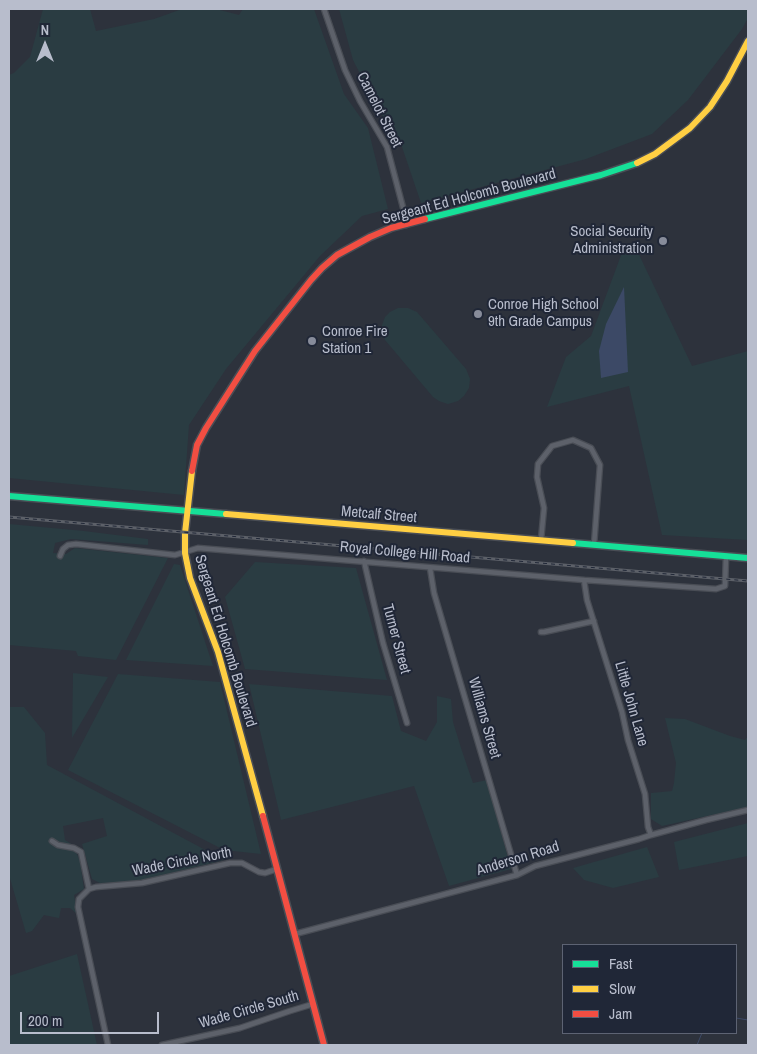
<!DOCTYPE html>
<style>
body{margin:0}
#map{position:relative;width:757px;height:1054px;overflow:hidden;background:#2d323c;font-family:"Archivo Narrow",sans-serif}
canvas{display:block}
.frame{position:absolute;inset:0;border:10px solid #b8bdcc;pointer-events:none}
.legend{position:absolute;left:562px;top:944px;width:175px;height:90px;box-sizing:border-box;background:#202737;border:1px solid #5d6373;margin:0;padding:6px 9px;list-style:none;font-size:15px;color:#b8bdcc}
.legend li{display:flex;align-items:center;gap:10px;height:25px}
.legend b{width:25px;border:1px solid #5d6373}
.north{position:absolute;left:20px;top:20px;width:50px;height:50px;-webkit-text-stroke:4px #202737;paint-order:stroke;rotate:0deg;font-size:14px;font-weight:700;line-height:20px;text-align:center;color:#b8bdcc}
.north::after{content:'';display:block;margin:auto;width:18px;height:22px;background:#b8bdcc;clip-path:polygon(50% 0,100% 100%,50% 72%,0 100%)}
.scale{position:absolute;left:20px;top:1012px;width:139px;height:22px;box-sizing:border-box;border:2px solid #b8bdcc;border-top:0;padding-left:6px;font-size:15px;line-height:18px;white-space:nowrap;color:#b8bdcc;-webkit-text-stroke:4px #202737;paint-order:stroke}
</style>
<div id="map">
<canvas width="757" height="1054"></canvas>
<div class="frame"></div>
<ul class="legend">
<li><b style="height:6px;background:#16e098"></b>Fast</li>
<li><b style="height:6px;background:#ffcf43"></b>Slow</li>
<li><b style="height:6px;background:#f24e42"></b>Jam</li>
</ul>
<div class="north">N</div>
<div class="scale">200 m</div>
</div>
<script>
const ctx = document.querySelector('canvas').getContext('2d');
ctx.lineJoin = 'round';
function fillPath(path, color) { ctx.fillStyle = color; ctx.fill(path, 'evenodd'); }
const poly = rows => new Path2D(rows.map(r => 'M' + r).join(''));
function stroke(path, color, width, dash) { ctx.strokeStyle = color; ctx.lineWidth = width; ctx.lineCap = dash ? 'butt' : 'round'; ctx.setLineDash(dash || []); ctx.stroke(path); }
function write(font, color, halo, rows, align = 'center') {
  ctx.font = font + ' "Archivo Narrow",sans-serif'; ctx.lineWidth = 4; ctx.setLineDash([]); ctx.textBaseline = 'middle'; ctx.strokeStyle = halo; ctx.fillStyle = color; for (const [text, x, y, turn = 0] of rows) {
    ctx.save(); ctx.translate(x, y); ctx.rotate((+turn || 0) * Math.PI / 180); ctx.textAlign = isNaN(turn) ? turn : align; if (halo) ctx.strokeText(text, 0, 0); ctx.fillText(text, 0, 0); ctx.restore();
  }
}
fillPath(poly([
 [43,9,90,9,96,31,154,19,182,9,216,9,239,15,243,9,314,9,344,94,368,128,388,209,362,216,320,256,226,369,189,425,184,495,9,478,9,75,14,73,30,57],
 [339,9,748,9,748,18,742,29,688,100,652,134,586,159,421,203,402,147,376,105,353,60],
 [633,242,692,366,748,351,748,540,662,535,629,386,547,407,566,357,591,336,623,250],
 [398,308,408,308,417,312,466,369,470,379,469,388,464,396,458,401,448,404,439,401,433,397,385,340,382,332,382,325,385,317,390,312],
 [9,524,84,531,148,539,148,545,71,539,55,543,53,553,66,554,75,548,168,558,116,660,78,656,76,651,9,645],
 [255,562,356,568,387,680,245,669,225,597],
 [174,564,180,565,213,666,126,660],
 [73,673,108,677,72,738],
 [118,674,220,682,261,854,224,850,68,770],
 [249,684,392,696,401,731,426,741,437,722,437,696,451,699,453,722,462,751,473,783,487,780,511,869,449,886,414,786,281,820],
 [9,707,24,707,45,733,47,765,224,860,134,882,100,883,92,879,82,844,107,836,103,818,63,826,65,840,73,845,80,861,84,889,74,895,77,914,70,908,61,908,59,918,44,915,32,931,26,933,9,875],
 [665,718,685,719,730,736,745,740,748,736,748,807,662,826,651,819,651,793,672,791,674,783,676,763],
 [748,823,748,856,679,870,674,842],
 [647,847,659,877,613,888,584,880,573,868],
 [77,954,97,1045,9,1045,9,976]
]), '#2a3c42');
fillPath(poly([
 [624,287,628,372,601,378,599,351,606,324]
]), '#3c4966');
stroke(poly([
 [736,1018,748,1020],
 [697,1045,702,1033]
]), '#3c4966', 1);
const street = poly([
 [324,9,345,70,360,101,387,147,405,215,406,225],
 [541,540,544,508,537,477,538,464,552,446,573,440,591,448,600,465,594,545],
 [60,556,63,549,68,545,76,544,175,555,198,548,584,580,716,589,725,586,726,556],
 [364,561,383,643,407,723],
 [430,568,434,593,517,875],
 [584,580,587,600,622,712,628,740,645,794,648,827,651,835],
 [541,632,544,632,594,621],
 [52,841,58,845,74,848,81,852,89,889],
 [295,934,517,875,535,866,639,839,651,835,706,820,748,810],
 [108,1045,78,907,79,899,89,889,96,887,142,883,230,863,242,863,259,872,265,873,277,869],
 [162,1045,240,1028,290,1011,313,1004]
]);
const fast = poly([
 [425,219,601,175,637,163],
 [9,496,226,514],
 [573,543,748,558]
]);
const slow = poly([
 [637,163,655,154,690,128,710,107,727,81,748,41],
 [192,471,185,533,185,553,190,578,218,652,263,816],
 [226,514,573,543]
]);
const jam = poly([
 [192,471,197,445,206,428,255,351,311,280,322,268,337,255,370,237,391,228,425,219],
 [263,816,324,1045]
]);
stroke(street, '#494d55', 7);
stroke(fast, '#494d55', 9);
stroke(slow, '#494d55', 9);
stroke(jam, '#494d55', 9);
stroke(street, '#5d616a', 4.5);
stroke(fast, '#16e098', 6);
stroke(slow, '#ffcf43', 6);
stroke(jam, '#f24e42', 6);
const rail = poly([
 [9,517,748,581]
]);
stroke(rail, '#5c6068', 3);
stroke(rail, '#202737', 1, [4]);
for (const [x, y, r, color] of [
 [663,241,5,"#878c9a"],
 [478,314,5,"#878c9a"],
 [312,341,5,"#878c9a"]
]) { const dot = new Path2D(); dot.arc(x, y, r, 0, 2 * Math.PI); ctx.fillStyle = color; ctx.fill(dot); stroke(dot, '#202737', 2); }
write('15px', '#b8bdcc', '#202737', [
 ["Camelot Street",379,110,63],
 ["Sergeant Ed Holcomb Boulevard",469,197,-15],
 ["Metcalf Street",379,515,5],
 ["Royal College Hill Road",405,553,5],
 ["Turner Street",396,639,75],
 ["Sergeant Ed Holcomb Boulevard",225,641,73],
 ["Little John Lane",631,704,74],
 ["Williams Street",484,718,74],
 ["Anderson Road",518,859,-17],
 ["Wade Circle North",182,862,-11],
 ["Wade Circle South",249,1010,-16]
]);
write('15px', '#b8bdcc', '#202737', [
 ["Social Security",653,232,"right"],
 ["Administration",653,249,"right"],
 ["Conroe High School",488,305],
 ["9th Grade Campus",488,322],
 ["Conroe Fire",322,332],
 ["Station 1",322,349]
], 'left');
</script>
